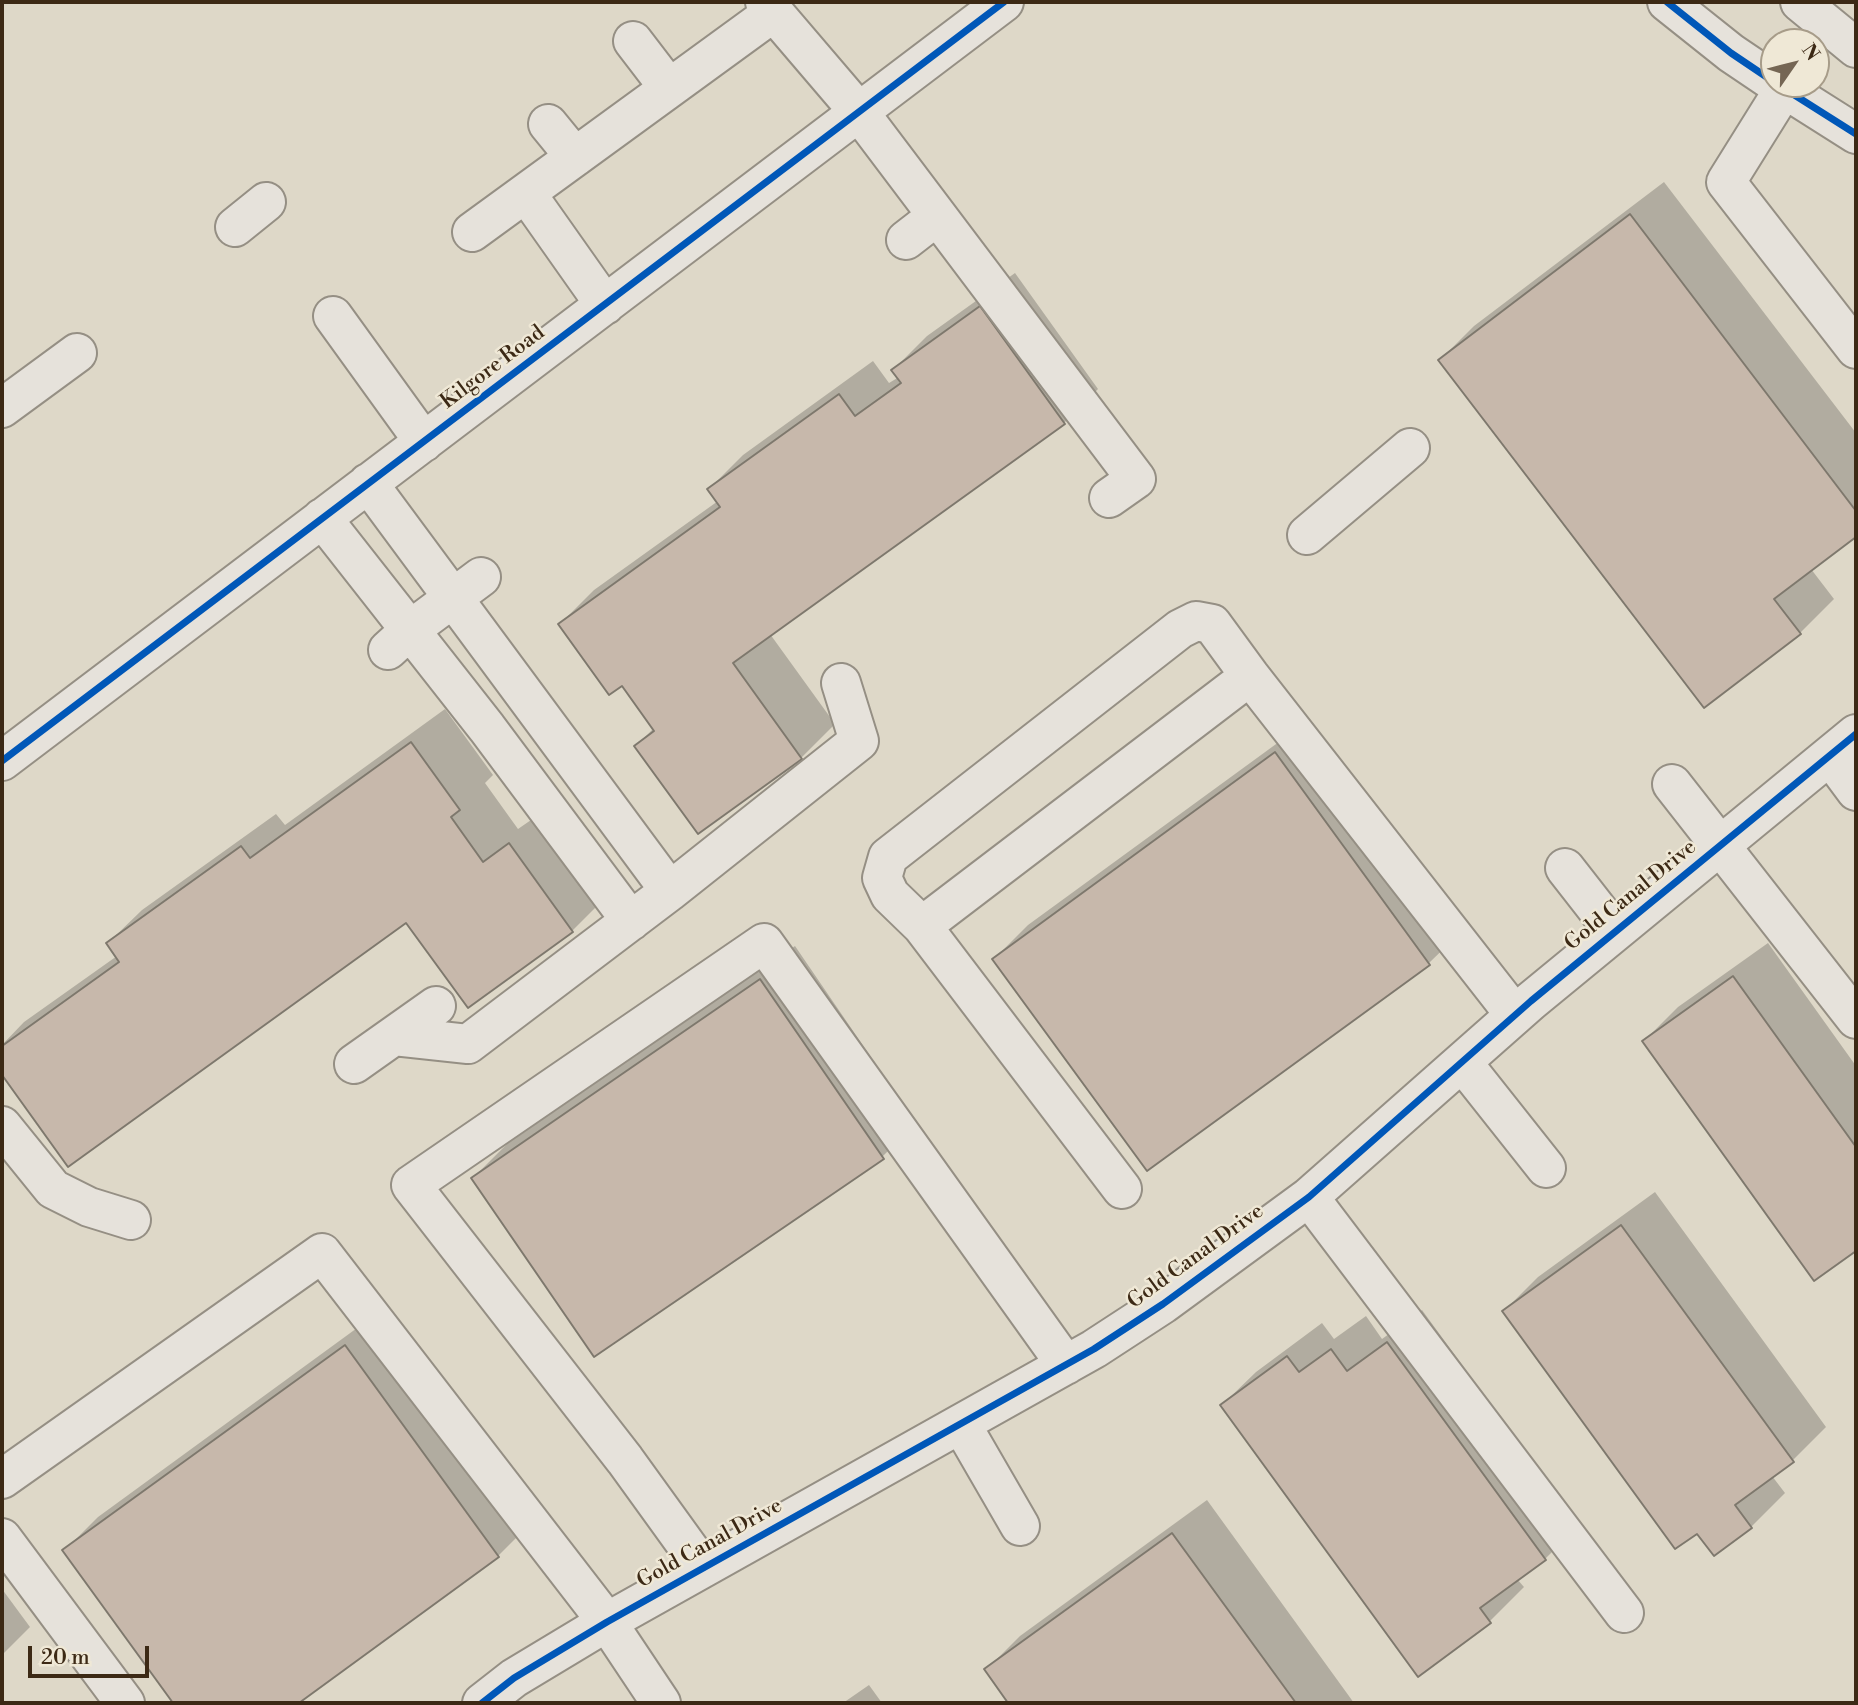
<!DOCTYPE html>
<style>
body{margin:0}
#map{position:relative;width:1858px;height:1705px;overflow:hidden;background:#ded8c8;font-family:"Libre Bodoni",serif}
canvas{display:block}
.frame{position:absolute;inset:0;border:4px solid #3c2915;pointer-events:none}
.north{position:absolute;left:1760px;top:28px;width:70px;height:70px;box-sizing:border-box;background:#efe8d6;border:2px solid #a79c89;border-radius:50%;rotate:55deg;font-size:19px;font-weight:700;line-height:28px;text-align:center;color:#3c2915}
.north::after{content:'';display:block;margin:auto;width:24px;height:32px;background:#756654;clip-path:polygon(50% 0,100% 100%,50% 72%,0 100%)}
.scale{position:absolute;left:28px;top:1646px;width:121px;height:32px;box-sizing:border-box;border:4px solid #3c2915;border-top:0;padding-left:9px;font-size:21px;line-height:24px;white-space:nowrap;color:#3c2915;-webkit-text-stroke:5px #efe8d6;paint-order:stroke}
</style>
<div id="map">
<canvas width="1858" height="1705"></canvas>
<div class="frame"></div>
<div class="north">N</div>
<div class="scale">20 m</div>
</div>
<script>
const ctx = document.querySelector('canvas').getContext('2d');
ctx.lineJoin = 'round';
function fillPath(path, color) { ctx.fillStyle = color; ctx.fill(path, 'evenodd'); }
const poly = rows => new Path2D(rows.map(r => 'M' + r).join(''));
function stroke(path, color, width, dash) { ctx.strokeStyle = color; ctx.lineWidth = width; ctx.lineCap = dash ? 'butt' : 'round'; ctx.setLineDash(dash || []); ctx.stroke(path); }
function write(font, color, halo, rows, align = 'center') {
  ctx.font = font + ' "Libre Bodoni",serif'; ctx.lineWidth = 5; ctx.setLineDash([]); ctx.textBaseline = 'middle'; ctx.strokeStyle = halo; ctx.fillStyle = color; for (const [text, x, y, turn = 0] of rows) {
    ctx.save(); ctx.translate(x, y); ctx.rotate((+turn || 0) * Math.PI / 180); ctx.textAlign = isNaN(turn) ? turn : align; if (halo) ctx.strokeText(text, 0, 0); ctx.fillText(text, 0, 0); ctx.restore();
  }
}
fillPath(poly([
 [1664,182,1856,433,1856,534,1811,569,1834,599,1800,633,1704,706,1440,360,1474,326],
 [1015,273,1098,389,1064,423,770,634,835,724,801,758,636,746,654,728,622,684,560,624,594,590,718,501,709,489,743,455,873,361,889,383,899,377,893,370,927,336],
 [445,709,493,775,485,783,518,829,544,811,606,897,572,931,468,1006,407,921,68,1165,2,1072,2,1045,24,1022,117,956,108,943,142,910,276,814,285,825],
 [1309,720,1463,930,1429,963,994,959,1028,925],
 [1768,943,1856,1066,1856,1248,1814,1279,1644,1041,1678,1007],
 [795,946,916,1123,882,1157,473,1178,507,1144],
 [1655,1192,1826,1427,1792,1461,1772,1476,1785,1493,1751,1527,1697,1531,1504,1311,1538,1277],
 [1422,1310,1579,1525,1545,1559,1517,1579,1524,1587,1490,1621,1418,1674,1222,1405,1256,1372,1322,1323,1334,1339,1366,1316,1382,1339],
 [379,1312,532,1522,498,1556,296,1703,175,1703,64,1551,98,1517],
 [1207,1500,1354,1703,1010,1703,986,1670,1020,1636],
 [2,1589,30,1627,2,1655],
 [869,1685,882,1703,843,1703]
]), '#0003');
const building = poly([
 [1630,214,1856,511,1856,537,1774,599,1801,634,1704,708,1438,360,1630,214],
 [980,306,1065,424,733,663,802,759,698,834,634,746,654,731,622,686,609,695,558,624,720,507,707,489,839,394,855,416,901,383,891,370,980,306],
 [411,742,460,810,451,817,483,862,509,843,573,932,468,1008,406,923,68,1167,2,1075,2,1046,119,962,106,943,241,846,250,858,411,742],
 [1275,752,1430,965,1147,1171,992,959,1275,752],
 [1733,976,1856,1147,1856,1251,1814,1281,1642,1041,1733,976],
 [760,979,884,1159,594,1357,471,1178,760,979],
 [1621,1225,1794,1462,1735,1505,1752,1528,1714,1556,1697,1534,1675,1549,1502,1311,1621,1225],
 [1387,1342,1546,1560,1480,1608,1491,1623,1418,1677,1220,1405,1287,1356,1299,1372,1331,1349,1347,1371,1387,1342],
 [345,1345,499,1557,299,1703,173,1703,62,1550,345,1345],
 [1172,1533,1296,1703,1008,1703,984,1669,1172,1533]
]);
fillPath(building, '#c7b8ab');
stroke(building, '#7e786d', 2);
const minor = poly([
 [765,2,859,112,1136,479,1109,498],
 [1667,2,1731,53,1774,82],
 [1800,2,1856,48],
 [633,41,669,88],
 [1777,84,1856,134],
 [1784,89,1726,182,1856,349],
 [548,124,575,157],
 [526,193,605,305],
 [235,227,266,202],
 [472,232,774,12],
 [906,240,937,216],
 [333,316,424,442],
 [2,408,77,353],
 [368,483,670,891],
 [322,518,487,728,631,921],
 [1307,535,1410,448],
 [388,650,410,630,481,577],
 [1830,756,1856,791],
 [2,761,1004,2],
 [1672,784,1856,1019],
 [1565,868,1615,932],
 [922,926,1250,676],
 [394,1036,468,1044,670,891,859,741,841,683],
 [1462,1062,1546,1168],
 [354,1064,436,1006],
 [2,1126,53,1189,89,1207,131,1220],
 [1122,1189,922,926,890,895,882,878,888,857,1180,629,1196,621,1212,624,1250,676,1515,1015],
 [1309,1197,1624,1613],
 [961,1424,1020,1526],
 [2,1479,322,1253,607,1622,661,1703],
 [2,1538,125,1703],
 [703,1568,625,1460,411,1185,764,943,1066,1365],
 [482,1703,514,1678,607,1622,1094,1349,1163,1304,1309,1197,1531,1001,1856,734]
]);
stroke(minor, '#958f84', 42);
stroke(minor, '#e6e2db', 38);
stroke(poly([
 [1667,2,1731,53,1774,82],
 [1777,84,1856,134],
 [2,761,1004,2],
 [482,1703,514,1678,607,1622,1094,1349,1163,1304,1309,1197,1531,1001,1856,734]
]), '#0057b8', 7);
write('21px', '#3c2915', '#efe8d6', [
 ["Kilgore Road",493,368,-37],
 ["Gold Canal Drive",1631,896,-39],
 ["Gold Canal Drive",1196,1257,-36],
 ["Gold Canal Drive",710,1544,-29]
]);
</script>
